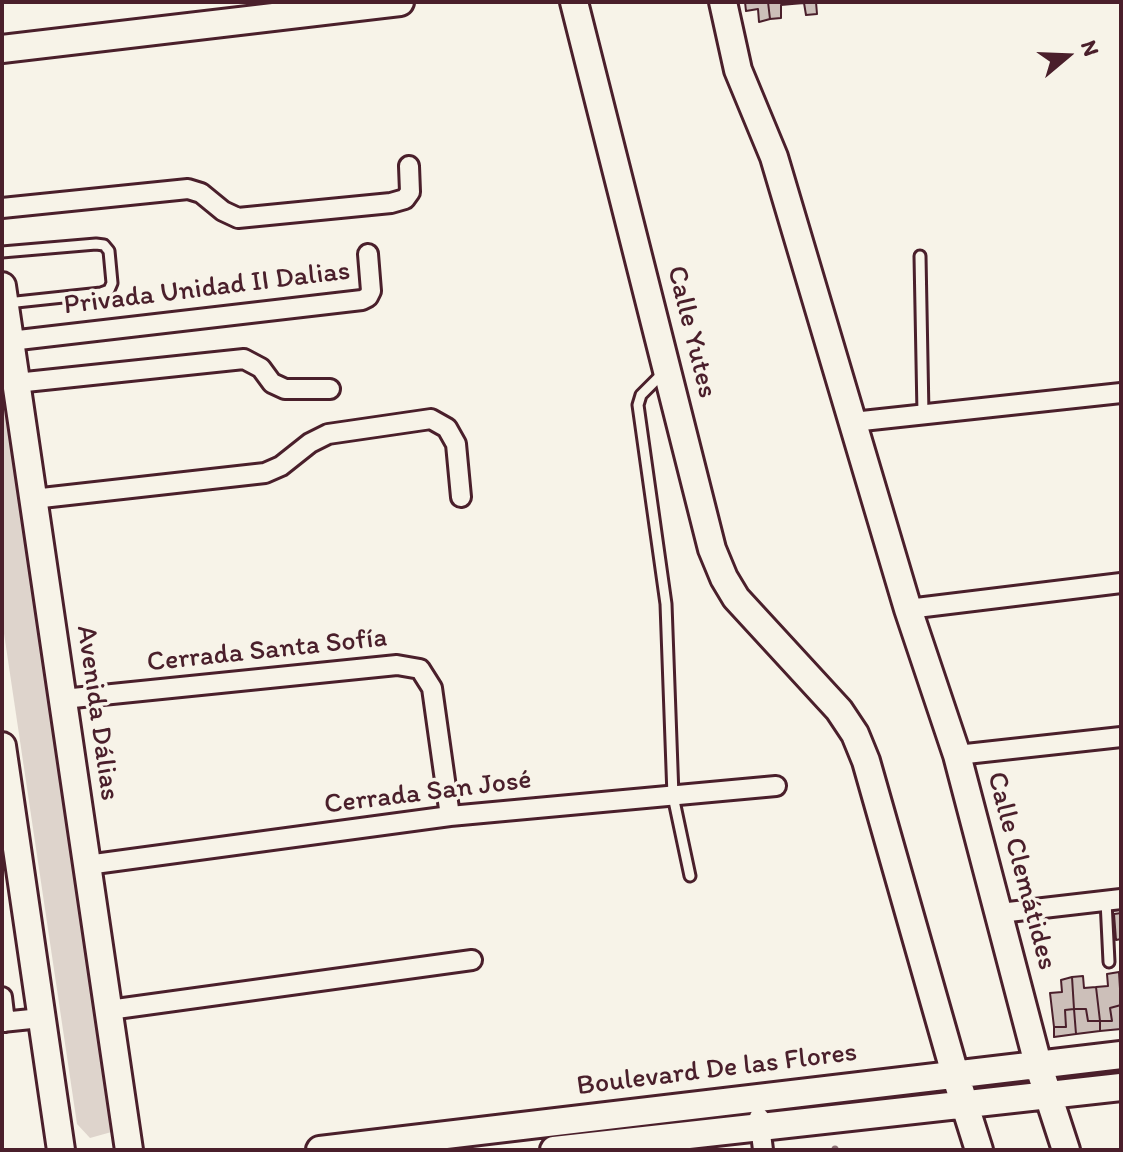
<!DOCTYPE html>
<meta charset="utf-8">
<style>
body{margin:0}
#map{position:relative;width:1123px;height:1152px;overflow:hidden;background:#f7f3e8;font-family:Itim,sans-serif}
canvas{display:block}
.frame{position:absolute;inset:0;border:4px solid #4a1f2b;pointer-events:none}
.north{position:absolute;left:1027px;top:16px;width:80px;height:80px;-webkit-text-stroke:6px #f7f3e8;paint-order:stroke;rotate:71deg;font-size:22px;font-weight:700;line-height:32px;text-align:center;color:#4a1f2b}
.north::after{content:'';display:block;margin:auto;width:28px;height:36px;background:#4a1f2b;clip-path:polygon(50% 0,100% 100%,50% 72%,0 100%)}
</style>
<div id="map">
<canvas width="1123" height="1152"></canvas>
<div class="frame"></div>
<div class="north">N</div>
</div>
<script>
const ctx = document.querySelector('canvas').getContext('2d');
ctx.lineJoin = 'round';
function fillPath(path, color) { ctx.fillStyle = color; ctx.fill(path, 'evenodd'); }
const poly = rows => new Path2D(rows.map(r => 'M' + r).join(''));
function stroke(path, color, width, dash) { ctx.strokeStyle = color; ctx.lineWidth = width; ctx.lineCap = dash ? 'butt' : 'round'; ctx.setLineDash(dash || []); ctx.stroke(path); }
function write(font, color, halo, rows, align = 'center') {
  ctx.font = font + ' Itim,sans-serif'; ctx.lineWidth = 7; ctx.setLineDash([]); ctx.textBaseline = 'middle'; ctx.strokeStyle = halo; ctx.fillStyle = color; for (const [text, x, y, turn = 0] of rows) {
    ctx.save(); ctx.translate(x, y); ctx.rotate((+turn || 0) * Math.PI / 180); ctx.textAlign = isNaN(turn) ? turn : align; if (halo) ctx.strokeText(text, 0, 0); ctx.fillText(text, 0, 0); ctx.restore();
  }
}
fillPath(poly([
 [2,355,115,1131,90,1138,77,1124,2,620]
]), '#ded4cc');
stroke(poly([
 [835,1149,835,1150]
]), '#8e7275', 7);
const building = poly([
 [745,2,768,2,770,19,759,22,758,9,746,11,745,2],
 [768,2,792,2,792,4,781,5,781,18,770,19,768,2],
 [792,2,816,2,817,14,806,15,804,3,792,4,792,2],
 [1121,913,1121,939,1116,940,1114,914,1121,913],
 [1119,972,1121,1005,1110,1008,1112,1021,1100,1021,1096,987,1108,986,1107,974,1119,972],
 [1083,976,1084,988,1096,987,1100,1021,1088,1021,1086,1009,1074,1009,1072,977,1083,976],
 [1072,977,1074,1009,1065,1010,1066,1027,1054,1027,1050,993,1062,992,1061,980,1072,977],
 [1121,1005,1121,1029,1100,1031,1100,1021,1112,1021,1110,1008,1121,1005],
 [1074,1009,1076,1034,1054,1037,1054,1027,1066,1027,1065,1010,1074,1009],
 [1074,1009,1086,1009,1088,1021,1100,1021,1100,1031,1076,1034,1074,1009]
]);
fillPath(building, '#ccbfb9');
stroke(building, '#4a1f2b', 2);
const lane = poly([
 [2,252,96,244,104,245,109,251,112,283,109,290,101,293,7,303],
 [920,256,923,414],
 [665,371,641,395,638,405,666,604,673,796,690,876],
 [1106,901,1109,962]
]);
const street = poly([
 [2,208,188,189,201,193,223,211,238,218,391,203,405,199,410,192,409,166],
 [10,341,362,300,368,297,371,291,368,254],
 [16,383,244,359,261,368,272,383,285,389,330,389],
 [853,422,1121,393],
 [33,499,265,473,281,466,310,443,328,434,431,419,447,428,456,444,461,497],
 [908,609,1121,583],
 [63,699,397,665,420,669,432,688,450,816],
 [957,755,1121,737],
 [87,865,450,816,776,786],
 [1000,913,1121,899],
 [2,997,5,1022],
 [109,1010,472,960],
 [2,1022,41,1018],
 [759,1117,763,1150]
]);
const secondary = poly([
 [574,2,712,549,724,578,736,598,839,710,855,734,866,761,955,1074,979,1150],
 [723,2,738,70,774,157,908,609,957,755,1038,1064,1066,1150],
 [2,49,400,2],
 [2,286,129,1150],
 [2,746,61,1150],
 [320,1150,1121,1055],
 [554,1150,1121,1087]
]);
stroke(lane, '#4a1f2b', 15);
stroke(street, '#4a1f2b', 24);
stroke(secondary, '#4a1f2b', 32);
stroke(lane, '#f7f3e8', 9);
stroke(street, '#f7f3e8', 18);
stroke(secondary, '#f7f3e8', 26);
write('28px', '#4a1f2b', '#f7f3e8', [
 ["Privada Unidad II Dalias",207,289,-7],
 ["Calle Yutes",691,332,76],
 ["Cerrada Santa Sofía",267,651,-6],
 ["Avenida Dálias",97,713,82],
 ["Cerrada San José",428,793,-7],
 ["Calle Clemátides",1021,871,75],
 ["Boulevard De las Flores",717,1070,-7]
]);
</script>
